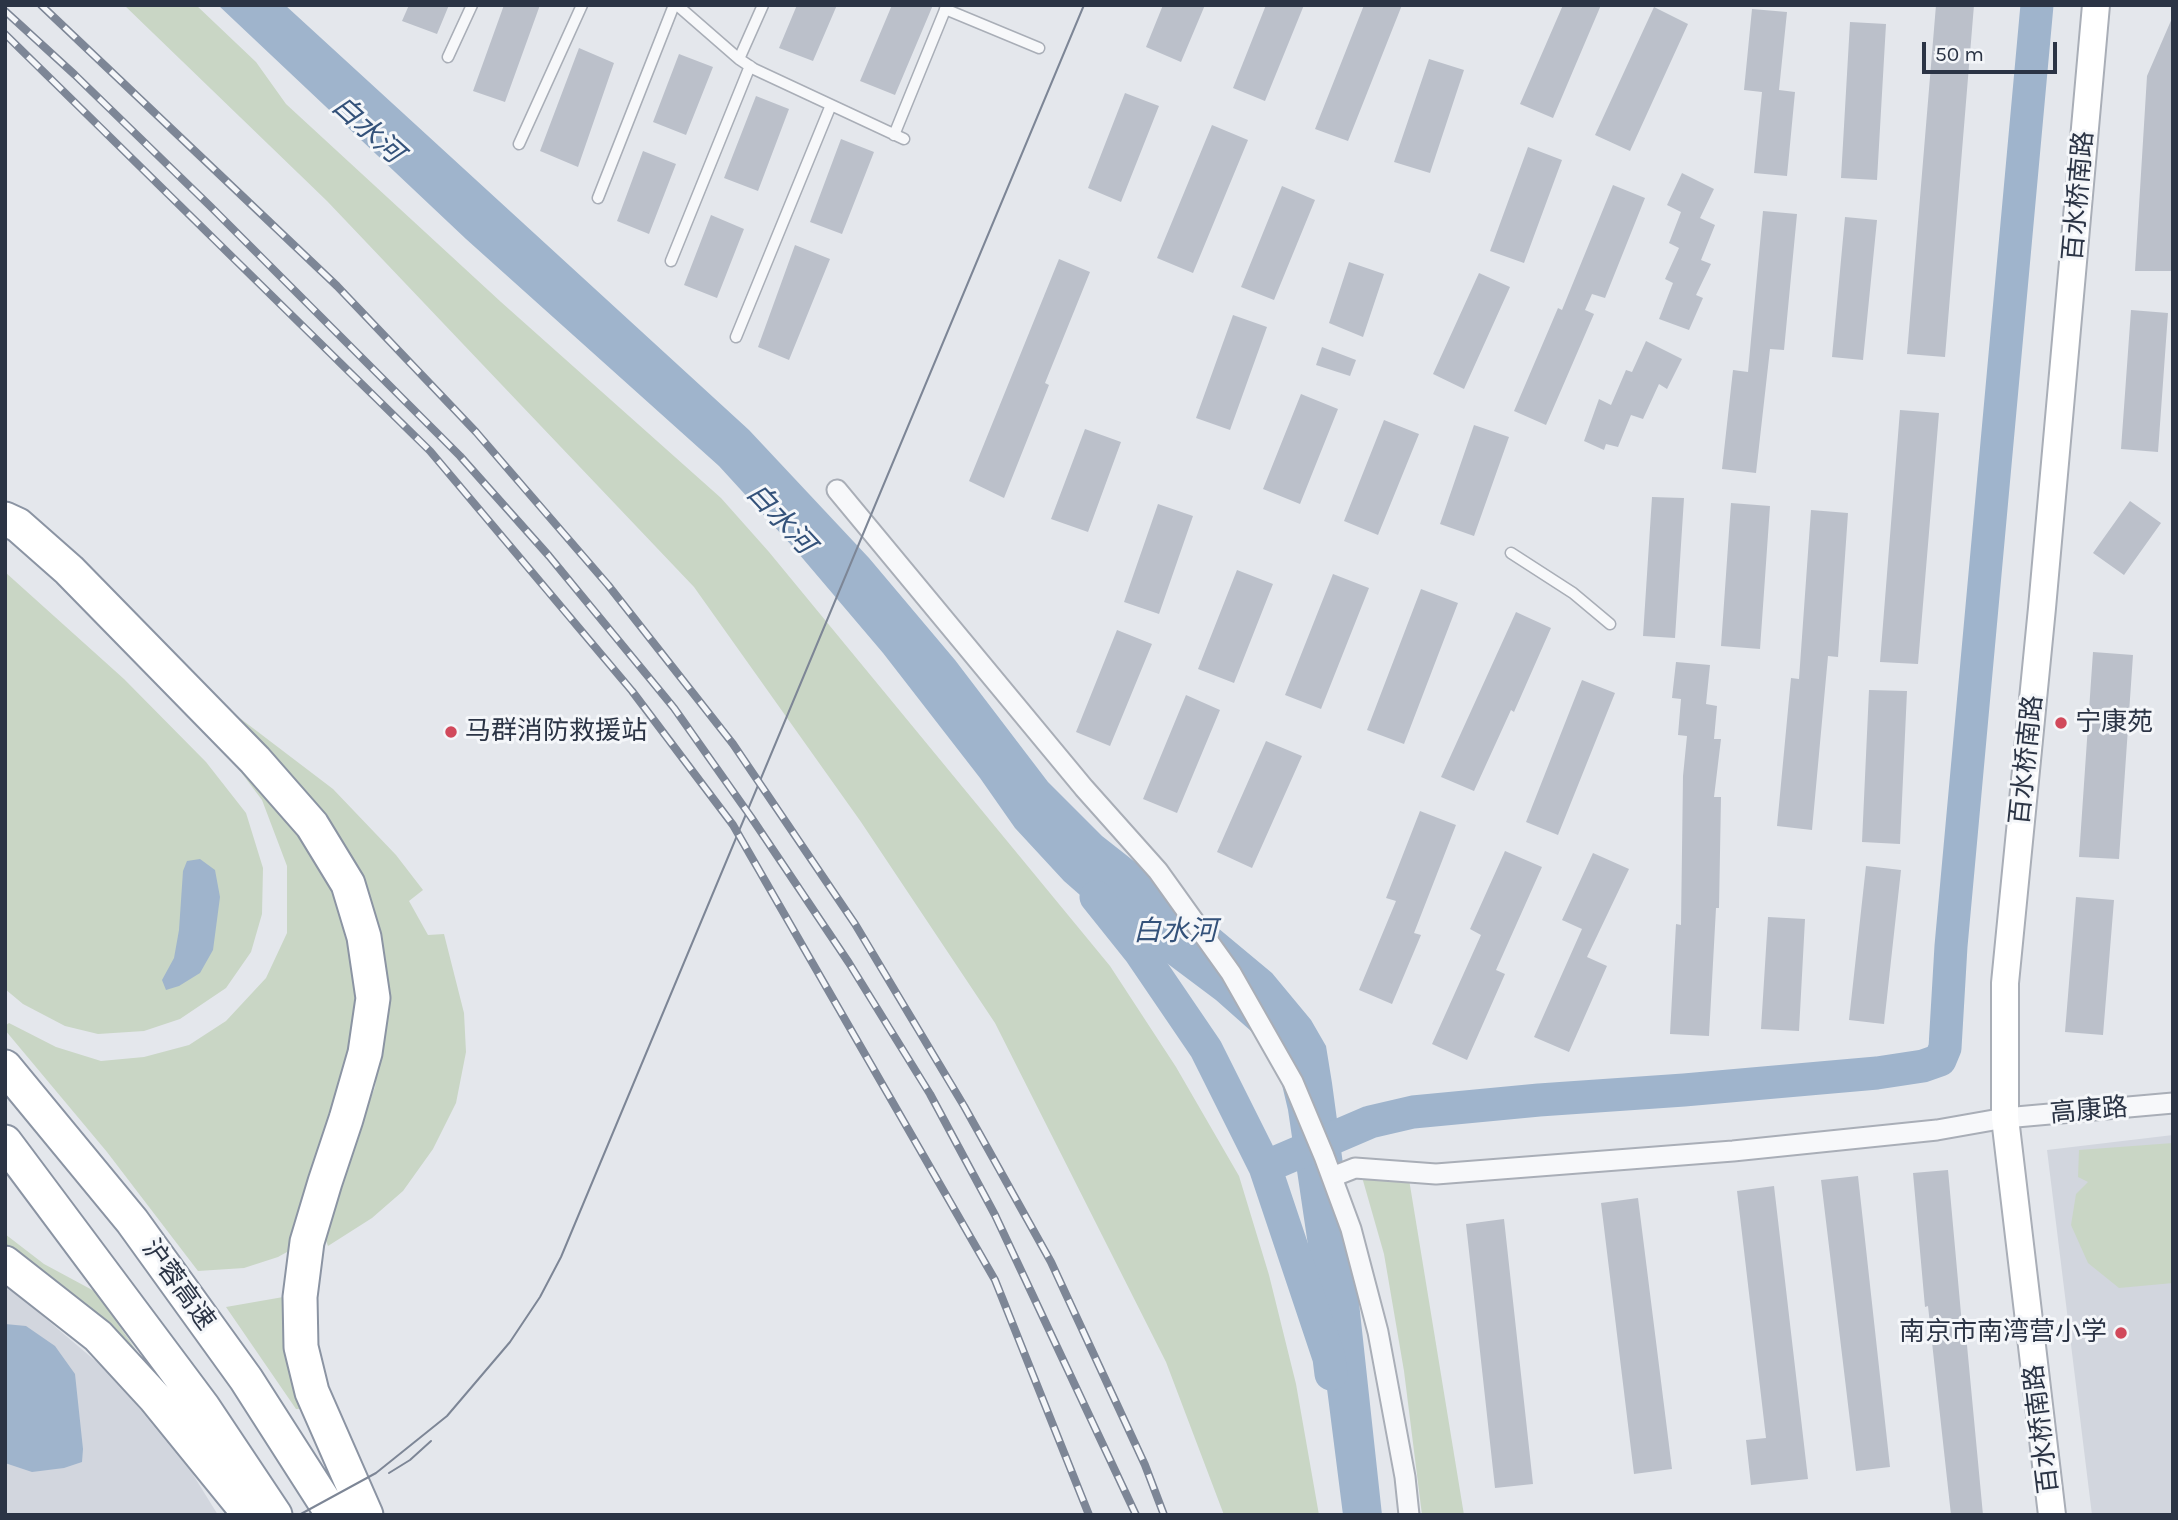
<!DOCTYPE html>
<meta charset="utf-8">
<style>
body{margin:0}
#map{position:relative;width:2178px;height:1520px;overflow:hidden;background:#e4e7ec;font-family:Karla,sans-serif}
canvas{display:block}
.frame{position:absolute;inset:0;border:7px solid #2b3445;pointer-events:none}
.scale{position:absolute;left:1922px;top:42px;width:135px;height:32px;box-sizing:border-box;border:4px solid #2b3445;border-top:0;padding-left:9px;font-size:21px;line-height:24px;white-space:nowrap;color:#2b3445;-webkit-text-stroke:5px #f4f6f9;paint-order:stroke}
</style>
<div id="map">
<canvas width="2178" height="1520"></canvas>
<div class="frame"></div>
<div class="scale">50 m</div>
</div>
<script>
const ctx = document.querySelector('canvas').getContext('2d');
ctx.lineJoin = 'round';
function fillPath(path, color) { ctx.fillStyle = color; ctx.fill(path, 'evenodd'); }
const poly = rows => new Path2D(rows.map(r => 'M' + r).join(''));
function stroke(path, color, width, dash) { ctx.strokeStyle = color; ctx.lineWidth = width; ctx.lineCap = dash ? 'butt' : 'round'; ctx.setLineDash(dash || []); ctx.stroke(path); }
function write(font, color, halo, rows, align = 'center') {
  ctx.font = font + ' Karla,"Noto Sans SC",sans-serif'; ctx.lineWidth = 6; ctx.setLineDash([]); ctx.textBaseline = 'middle'; ctx.strokeStyle = halo; ctx.fillStyle = color; for (const [text, x, y, turn = 0] of rows) {
    ctx.save(); ctx.translate(x, y); ctx.rotate((+turn || 0) * Math.PI / 180); ctx.textAlign = isNaN(turn) ? turn : align; if (halo) ctx.strokeText(text, 0, 0); ctx.fillText(text, 0, 0); ctx.restore();
  }
}
fillPath(poly([
 [2173,1135,2173,1515,2092,1515,2047,1150],
 [5,1284,112,1375,192,1473,218,1515,5,1515]
]), '#d2d6de');
fillPath(poly([
 [124,5,196,5,256,62,286,104,501,302,721,498,769,552,1110,966,1176,1067,1239,1176,1269,1275,1296,1384,1319,1515,1224,1515,1166,1362,995,1023,861,822,694,587,327,201],
 [5,572,124,679,206,762,246,813,263,868,262,914,251,952,226,988,180,1019,144,1031,98,1034,65,1026,23,1004,5,989],
 [216,700,333,789,396,855,423,890,409,901,428,935,444,934,464,1013,466,1052,456,1103,433,1149,403,1191,372,1218,328,1246,325,1238,346,1162,375,1087,386,1002,378,932],
 [231,759,289,814,343,904,358,1000,354,1044,296,1247,278,1257,244,1268,198,1271,107,1152,5,1030,5,1026,9,1023,56,1047,101,1061,144,1057,189,1045,226,1021,266,978,287,933,287,866,262,800],
 [2173,1143,2173,1283,2119,1288,2088,1263,2071,1225,2076,1194,2088,1182,2078,1177,2079,1150],
 [1407,1167,1464,1515,1422,1515,1404,1371,1384,1254,1362,1177],
 [5,1234,44,1264,96,1292,165,1392,5,1248],
 [289,1296,287,1313,291,1376,301,1409,296,1409,226,1307]
]), '#c9d6c5');
fillPath(poly([
 [218,5,285,5,749,430,869,558,955,660,1048,782,1102,836,1200,913,1272,973,1311,1020,1326,1046,1332,1083,1348,1201,1382,1515,1343,1515,1314,1286,1288,1110,1278,1068,1260,1039,1216,1000,1104,916,1064,881,1015,828,980,778,883,653,793,547,719,466,466,239],
 [200,859,215,870,220,897,213,950,200,973,179,986,166,990,162,980,174,958,179,930,183,871,187,861],
 [5,1324,26,1326,55,1346,75,1374,83,1449,82,1462,64,1468,32,1472,5,1463]
]), '#9fb4cc');
stroke(poly([
 [1096,897,1140,952,1206,1049,1265,1167,1329,1358,1331,1374],
 [1265,1167,1370,1122,1413,1112,1539,1100,1684,1090,1877,1073,1923,1066,1940,1060,1945,1048,1951,946,2037,5]
]), '#9fb4cc', 33);
fillPath(poly([
 [409,5,449,5,437,34,402,21],
 [504,5,540,5,505,102,473,91],
 [797,5,837,5,813,61,779,48],
 [892,5,933,5,895,95,860,81],
 [1163,5,1205,5,1181,62,1146,47],
 [1266,5,1304,5,1265,101,1233,88],
 [1364,5,1402,5,1348,141,1315,129],
 [1563,5,1601,5,1553,118,1520,104],
 [1936,5,1974,5,1945,357,1907,354],
 [1654,7,1688,24,1630,151,1595,135],
 [1752,9,1787,12,1779,90,1795,92,1787,176,1754,173,1762,92,1744,90],
 [2173,16,2173,241,2171,271,2135,271,2147,76],
 [1850,22,1886,24,1877,180,1841,178],
 [579,48,614,63,578,167,540,151],
 [679,54,713,67,686,135,653,122],
 [1429,59,1464,70,1430,173,1394,162],
 [1125,93,1159,106,1121,202,1088,188],
 [756,96,789,109,758,191,724,178],
 [1212,125,1248,140,1193,273,1157,258],
 [841,139,874,152,842,234,810,222],
 [1528,147,1562,160,1524,263,1490,251],
 [643,151,676,164,649,234,617,221],
 [1682,173,1714,189,1700,218,1715,225,1701,260,1711,264,1696,295,1703,298,1689,330,1659,319,1673,283,1665,279,1679,248,1669,243,1681,212,1667,205],
 [1613,185,1645,198,1605,298,1592,294,1585,310,1594,314,1546,425,1514,411,1558,308,1562,310],
 [1282,186,1315,200,1274,300,1241,287],
 [1763,211,1797,214,1784,350,1770,349,1756,473,1722,469,1733,370,1748,372],
 [711,215,744,229,717,298,684,285],
 [1845,217,1877,220,1863,360,1832,357],
 [795,245,830,259,789,360,758,347],
 [1059,259,1090,272,1045,383,1049,385,1004,498,969,481],
 [1349,262,1384,274,1363,337,1329,323],
 [1479,273,1510,287,1464,389,1433,374],
 [2131,310,2168,313,2158,452,2121,449],
 [1233,315,1267,327,1230,430,1196,418],
 [1646,341,1682,359,1667,389,1659,384,1643,419,1631,415,1618,447,1606,444,1604,450,1584,441,1599,399,1611,405,1626,370,1632,372],
 [1322,347,1356,360,1350,376,1316,365],
 [1301,394,1338,409,1300,504,1263,489],
 [1900,410,1939,413,1918,664,1880,662],
 [1384,420,1419,434,1378,535,1344,521],
 [1474,425,1509,437,1474,536,1440,524],
 [1085,429,1121,442,1088,532,1051,519],
 [1652,497,1684,498,1675,638,1643,636],
 [2130,501,2161,523,2124,575,2093,553],
 [1731,503,1770,506,1760,649,1721,646],
 [1158,504,1193,516,1159,614,1124,602],
 [1811,510,1848,513,1838,657,1828,656,1812,830,1777,826,1791,678,1799,679],
 [1237,570,1273,584,1234,683,1198,669],
 [1333,574,1369,588,1321,709,1285,695],
 [1421,589,1458,603,1404,744,1367,730],
 [1516,612,1551,628,1514,712,1511,710,1474,791,1441,777],
 [1117,630,1152,644,1110,746,1076,732],
 [2093,652,2133,655,2119,859,2079,857],
 [1676,662,1710,665,1706,704,1717,706,1714,739,1721,739,1714,797,1721,797,1719,908,1716,908,1709,1036,1670,1034,1676,924,1681,925,1683,776,1687,736,1678,735,1681,699,1672,698],
 [1582,680,1615,693,1558,835,1526,822],
 [1869,690,1907,691,1900,844,1862,842],
 [1186,695,1220,710,1177,813,1143,799],
 [1266,741,1302,756,1252,868,1217,852],
 [1420,811,1456,825,1414,933,1421,935,1392,1004,1359,990,1396,901,1386,898],
 [1505,851,1542,867,1496,970,1505,974,1467,1060,1432,1044,1481,935,1470,929],
 [1593,853,1629,869,1587,957,1607,966,1569,1052,1534,1037,1582,929,1562,920],
 [1866,866,1901,870,1884,1024,1849,1020],
 [2076,897,2114,900,2103,1035,2065,1032],
 [1768,917,1805,919,1799,1031,1761,1029],
 [1948,1170,1962,1325,1965,1324,1983,1515,1951,1515,1928,1306,1925,1307,1913,1173],
 [1858,1176,1890,1467,1856,1471,1821,1180],
 [1774,1186,1808,1479,1751,1485,1746,1440,1766,1438,1737,1191],
 [1638,1198,1672,1469,1634,1474,1601,1203],
 [1504,1219,1533,1484,1495,1488,1466,1224]
]), '#bbc0ca');
const lane = poly([
 [677,5,739,59,754,69,904,139],
 [945,9,1039,48],
 [448,57,472,5],
 [739,59,763,5],
 [894,135,947,5],
 [519,144,582,5],
 [598,198,674,5],
 [671,261,750,66],
 [736,337,831,105],
 [1511,553,1573,593,1610,624]
]);
const street = poly([
 [837,490,1084,788,1158,871,1231,973,1293,1082,1324,1156,1351,1229,1378,1332,1405,1477,1409,1515],
 [1332,1177,1355,1168,1436,1174,1733,1151,1937,1130,2005,1118,2173,1103]
]);
const secondary = poly([
 [2052,1515,2005,1118,2005,983,2042,608,2096,5]
]);
const highway = poly([
 [5,519,18,525,69,570,255,760,312,825,348,884,364,937,373,998,365,1053,346,1119,325,1182,307,1242,300,1297,301,1347,312,1392,366,1515],
 [5,1067,132,1221,246,1379,333,1515],
 [5,1142,203,1407,275,1515],
 [5,1263,98,1336,155,1398,250,1515]
]);
stroke(lane, '#a9aeb7', 13);
stroke(street, '#a9aeb7', 23);
stroke(secondary, '#a9aeb7', 30);
stroke(highway, '#8b94a3', 37);
stroke(lane, '#f7f8fa', 10);
stroke(street, '#f7f8fa', 19);
stroke(secondary, '#fff', 26);
stroke(highway, '#fff', 33);
stroke(poly([
 [389,1473,410,1460,431,1441],
 [299,1515,376,1473,447,1416,510,1342,540,1297,561,1257,1084,5]
]), '#7d8696', 2);
const rail = poly([
 [41,5,337,286,476,432,608,585,733,744,855,924,964,1106,1051,1262,1145,1465,1164,1515],
 [5,11,75,75,210,206,460,456,549,556,674,708,751,817,849,963,930,1094,995,1215,1136,1515],
 [5,34,430,451,632,691,733,825,995,1280,1089,1515]
]);
stroke(rail, '#7d8696', 8);
stroke(rail, '#f4f6f9', 5, [16]);
for (const [x, y, r, color] of [
 [2061,723,7,"#d1495b"],
 [451,732,7,"#d1495b"],
 [2121,1333,7,"#d1495b"]
]) { const dot = new Path2D(); dot.arc(x, y, r, 0, 2 * Math.PI); ctx.fillStyle = color; ctx.fill(dot); stroke(dot, '#f4f6f9', 2.5); }
write('26px', '#2b3445', '#f4f6f9', [
 ["百水桥南路",2079,196,-85],
 ["百水桥南路",2027,760,-84],
 ["高康路",2089,1111,-5],
 ["沪蓉高速",178,1285,54],
 ["百水桥南路",2042,1429,-97]
]);
write('26px', '#2b3445', '#f4f6f9', [
 ["宁康苑",2075,723],
 ["马群消防救援站",465,732],
 ["南京市南湾营小学",2107,1333,"right"]
], 'left');
write('italic 28px', '#34527a', '#f4f6f9', [
 ["白水河",367,130,42],
 ["白水河",780,519,47],
 ["白水河",1175,932]
]);
</script>
